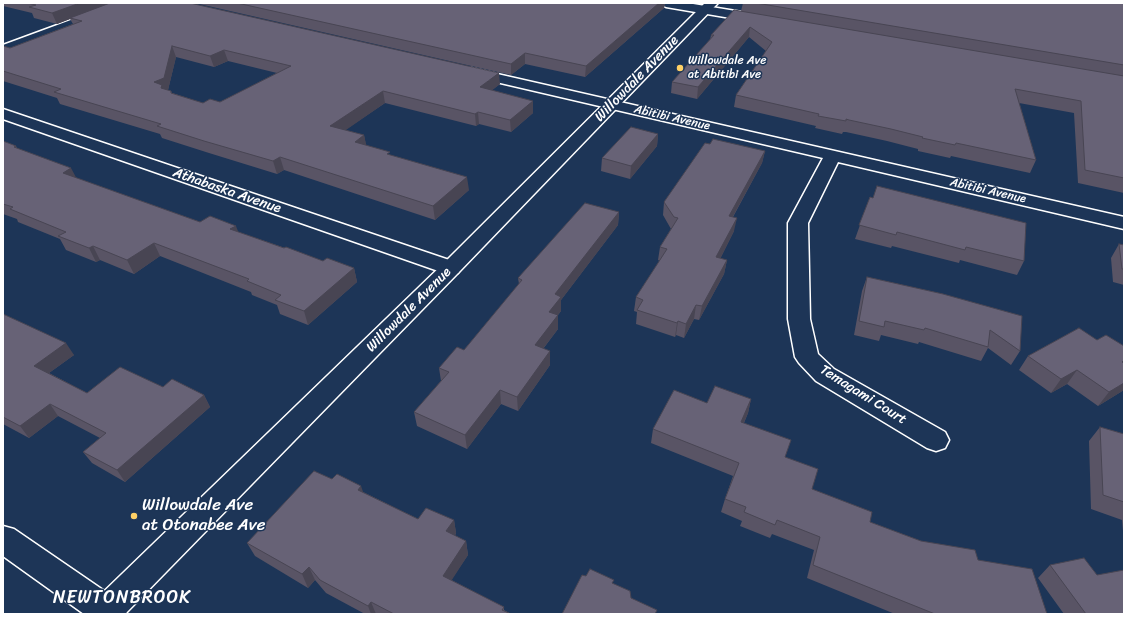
<!DOCTYPE html>
<style>
body{margin:0}
#map{position:relative;width:1127px;height:617px;overflow:hidden;background:#1d3557;font-family:Sriracha,sans-serif}
canvas{display:block}
.frame{position:absolute;inset:0;border:4px solid #fff;pointer-events:none}
</style>
<div id="map">
<canvas width="1127" height="617"></canvas>
<div class="frame"></div>
</div>
<script>
const ctx = document.querySelector('canvas').getContext('2d');
ctx.lineJoin = 'round';
const poly = rows => new Path2D(rows.map(r => 'M' + r).join(''));
function stroke(path, color, width, dash) { ctx.strokeStyle = color; ctx.lineWidth = width; ctx.lineCap = dash ? 'butt' : 'round'; ctx.setLineDash(dash || []); ctx.stroke(path); }
function fillPath(path, color) { ctx.fillStyle = color; ctx.fill(path, 'evenodd'); }
function write(font, color, halo, rows, align = 'center') {
  ctx.font = font + ' Sriracha,sans-serif'; ctx.lineWidth = 3; ctx.setLineDash([]); ctx.textBaseline = 'middle'; ctx.strokeStyle = halo; ctx.fillStyle = color; for (const [text, x, y, turn = 0] of rows) {
    ctx.save(); ctx.translate(x, y); ctx.rotate((+turn || 0) * Math.PI / 180); ctx.textAlign = isNaN(turn) ? turn : align; if (halo) ctx.strokeText(text, 0, 0); ctx.fillText(text, 0, 0); ctx.restore();
  }
}
const minor = poly([
 [117,3,134,3,132,5,3,54,3,45,117,3],
 [660,3,687,3,760,15,764,16,766,19,764,22,760,23,666,7,662,5,660,3],
 [471,68,1124,217,1124,229,838,162,808,223,810,319,818,354,834,369,945,432,949,440,945,448,936,451,927,448,816,381,799,363,795,357,788,319,788,223,823,158,466,75,464,72,466,69,471,68],
 [3,109,458,263,461,268,458,273,451,274,444,273,3,119,3,109],
 [3,526,14,529,122,603,127,614,84,614,3,556,3,526]
]);
const tertiary = poly([
 [705,3,718,3,458,273,125,614,87,614,92,603,444,263,705,3]
]);
stroke(minor, '#fff', 3);
stroke(tertiary, '#fff', 3);
fillPath(minor, '#1d3557');
fillPath(tertiary, '#1d3557');
fillPath(poly([
 [3,3,190,3,500,84,492,90,533,113,511,132,479,124,476,126,385,103,345,130,364,135,366,146,390,155,469,190,435,220,284,170,277,174,209,153,162,138,160,134,60,104,57,98,3,81,3,46,10,48,73,24,70,19,57,24,34,18,32,13,3,6],
 [176,57,214,67,228,61,277,73,220,102,203,103,172,93,171,91,167,90,168,90],
 [195,3,665,3,664,8,585,77,525,64,511,75],
 [743,3,1124,3,1124,193,1078,183,1074,113,1019,103,1036,160,1030,173,951,156,950,158,918,151,918,149,887,141,846,132,843,132,842,134,815,128,816,126,734,107,736,95,766,51,749,37,697,99,671,93,672,82,710,40,711,35,741,11],
 [658,134,657,146,630,179,601,171,602,158],
 [3,141,16,146,17,148,76,178,200,222,238,232,323,261,354,268,357,282,308,325,280,314,277,305,252,295,251,292,160,256,134,274,100,260,96,262,66,250,60,239,18,222,17,219,3,214],
 [710,144,765,151,762,163,733,217,734,231,720,259,727,260,724,274,699,320,694,319,684,338,676,335,675,337,636,324,637,312,634,311,636,297,660,261,658,260,660,247,671,229,663,215,664,202],
 [870,197,1024,261,1017,275,960,260,959,263,892,246,891,248,855,239],
 [619,212,618,225,561,300,561,311,558,315,558,329,543,349,550,351,550,365,518,411,501,404,467,449,417,426,414,412,441,381,439,368,464,350,519,284,518,278],
 [1119,244,1124,245,1124,285,1113,282,1111,258],
 [867,277,943,294,1020,351,1011,365,988,348,981,361,919,342,918,344,881,335,879,341,854,335,862,291],
 [3,314,74,355,49,373,87,393,163,387,204,395,210,407,125,482,92,463,83,452,100,438,58,416,29,438,3,424],
 [1079,328,1124,390,1098,406,1067,384,1051,393,1019,370,1028,356],
 [751,399,748,413,744,423,785,457,812,489,870,522,921,541,978,560,1047,614,895,614,807,578,814,550,772,534,770,538,740,526,742,521,721,512,725,499,733,476,651,443,653,429,707,403],
 [1100,427,1124,434,1124,542,1122,520,1091,509,1089,441],
 [332,479,363,492,418,519,454,520,456,533,455,536,466,541,468,555,451,580,504,607,504,610,511,614,365,614,326,593,315,580,308,588,255,556,247,543],
 [1050,565,1097,575,1124,614,1064,614,1038,578]
]), '#595465');
fillPath(poly([
 [80,3,113,3,70,18,70,19,57,24,52,13],
 [659,3,665,3,664,8,585,77,586,66],
 [750,27,749,37,697,99,698,87],
 [172,46,176,57,168,90,164,91,154,82],
 [224,50,228,61,214,67,210,56],
 [525,53,525,64,511,75,511,64],
 [499,73,500,84,481,99,480,87],
 [383,91,385,103,333,139,330,126],
 [533,101,533,113,511,132,510,120],
 [478,112,479,124,476,126,475,114],
 [658,134,657,146,630,179,631,166],
 [364,135,367,148,355,142],
 [765,151,762,163,726,229,729,216],
 [280,157,284,170,277,174,273,161],
 [71,168,78,181,63,173],
 [467,177,469,190,435,220,433,206],
 [619,212,618,225,561,300,561,311,558,315,558,329,535,359,535,345,549,312,555,294],
 [737,218,734,231,714,271,716,257],
 [236,226,241,239,230,229],
 [154,243,160,256,134,274,127,260],
 [93,246,100,260,96,262,89,248],
 [727,260,724,274,699,320,702,306],
 [354,268,357,282,308,325,304,311],
 [696,305,694,319,684,338,686,324],
 [678,321,676,335,675,337,677,323],
 [66,343,74,355,42,378,34,366],
 [550,351,550,365,518,411,517,397],
 [1077,370,1067,384,1051,393,1061,379],
 [1124,383,1124,390,1098,406,1109,392],
 [500,390,501,404,467,449,465,435],
 [204,395,210,407,125,482,117,470],
 [751,399,748,413,738,436,741,422],
 [50,404,58,416,29,438,20,426],
 [361,486,366,500,358,490],
 [454,520,456,533,449,545,446,531],
 [466,541,468,555,446,589,443,576],
 [309,567,315,580,308,588,302,574],
 [371,602,376,614,371,614,368,606]
]), '#484553');
const building = poly([
 [27,3,80,3,52,13,29,7,36,5,27,3],
 [110,3,190,3,499,73,480,87,533,101,510,120,478,112,475,114,383,91,330,126,364,135,355,142,390,152,387,154,467,177,433,206,280,157,273,161,204,141,157,126,161,124,54,92,61,89,3,71,3,46,10,48,82,21,70,18,110,3],
 [172,46,210,56,224,50,291,66,220,102,210,99,203,103,171,93,171,91,161,88,162,85,154,82,164,78,172,46],
 [237,3,659,3,586,66,525,53,511,64,237,3],
 [756,3,1124,3,1124,65,756,3],
 [734,10,1124,76,1124,178,1085,170,1081,101,1015,89,1036,160,956,143,955,145,922,138,923,137,891,129,849,120,846,119,846,121,818,116,819,114,736,95,772,42,750,27,698,87,672,82,714,35,711,35,734,10],
 [631,127,658,134,631,166,602,158,631,127],
 [713,139,765,151,729,216,737,218,716,257,727,260,702,306,696,305,686,324,678,321,677,323,637,310,643,300,636,297,667,249,660,247,678,218,674,217,664,202,705,143,710,144,713,139],
 [3,141,16,146,14,147,71,168,63,173,200,222,210,216,236,226,230,229,284,248,286,247,323,261,327,258,354,268,304,311,275,300,281,295,247,281,249,279,154,243,127,260,93,246,89,248,58,236,66,232,10,209,13,207,3,204,3,141],
 [877,186,1026,223,1024,261,966,247,965,250,897,232,896,235,859,225,870,197,873,198,877,186],
 [585,203,619,212,555,294,561,297,549,312,558,315,535,345,550,351,517,397,500,390,465,435,414,412,449,372,439,368,457,347,464,350,522,280,518,278,585,203],
 [1119,244,1124,245,1124,269,1122,269,1119,244],
 [867,277,943,294,1022,316,1020,351,990,330,988,347,925,328,924,330,885,321,884,327,859,321,867,277],
 [3,314,66,343,34,366,87,393,120,367,163,387,172,379,204,395,117,470,83,452,106,433,50,404,20,426,3,417,3,314],
 [1079,328,1097,340,1106,335,1124,346,1124,360,1122,362,1124,363,1124,383,1109,392,1077,370,1061,379,1028,356,1079,328],
 [715,386,751,399,741,422,791,440,785,457,818,469,812,489,872,512,870,522,921,541,975,550,978,560,1032,569,1047,614,935,614,813,565,820,537,777,520,775,525,744,512,746,507,725,499,739,463,653,429,674,390,707,403,715,386],
 [1100,427,1124,434,1124,502,1103,495,1100,427],
 [314,471,332,479,337,474,361,486,358,490,418,519,426,508,454,520,446,531,466,541,443,576,504,607,502,610,511,614,394,614,371,602,368,606,320,580,309,567,302,574,247,543,314,471],
 [1084,558,1097,575,1124,570,1124,614,1086,614,1050,565,1084,558],
 [590,569,614,580,612,583,630,591,631,598,657,610,655,614,562,614,582,575,586,576,590,569]
]);
fillPath(building, '#676276');
stroke(building, '#484553', 1);
for (const [x, y, r, color] of [
 [680,68,4,"#ffd166"],
 [134,516,4,"#ffd166"]
]) { const dot = new Path2D(); dot.arc(x, y, r, 0, 2 * Math.PI); ctx.fillStyle = color; ctx.fill(dot); stroke(dot, '#1d3557', 1.5); }
write('12px', '#fff', '#1d3557', [
 ["Willowdale Ave",688,61],
 ["at Abitibi Ave",688,75]
], 'left');
write('12px', '#fff', '#1d3557', [
 ["Abitibi Avenue",672,118,13],
 ["Abitibi Avenue",988,191,13]
]);
write('14px', '#fff', '#1d3557', [
 ["Willowdale Avenue",637,79,-46],
 ["Athabaska Avenue",227,191,19],
 ["Willowdale Avenue",409,310,-45],
 ["Temagami Court",863,395,32]
]);
write('17px', '#fff', '#1d3557', [
 ["Willowdale Ave",142,506],
 ["at Otonabee Ave",142,526]
], 'left');
ctx.letterSpacing = '1px';
write('18px', '#fff', '#1d3557', [
 ["NEWTONBROOK",122,598]
]);
ctx.letterSpacing = '0px';
</script>
